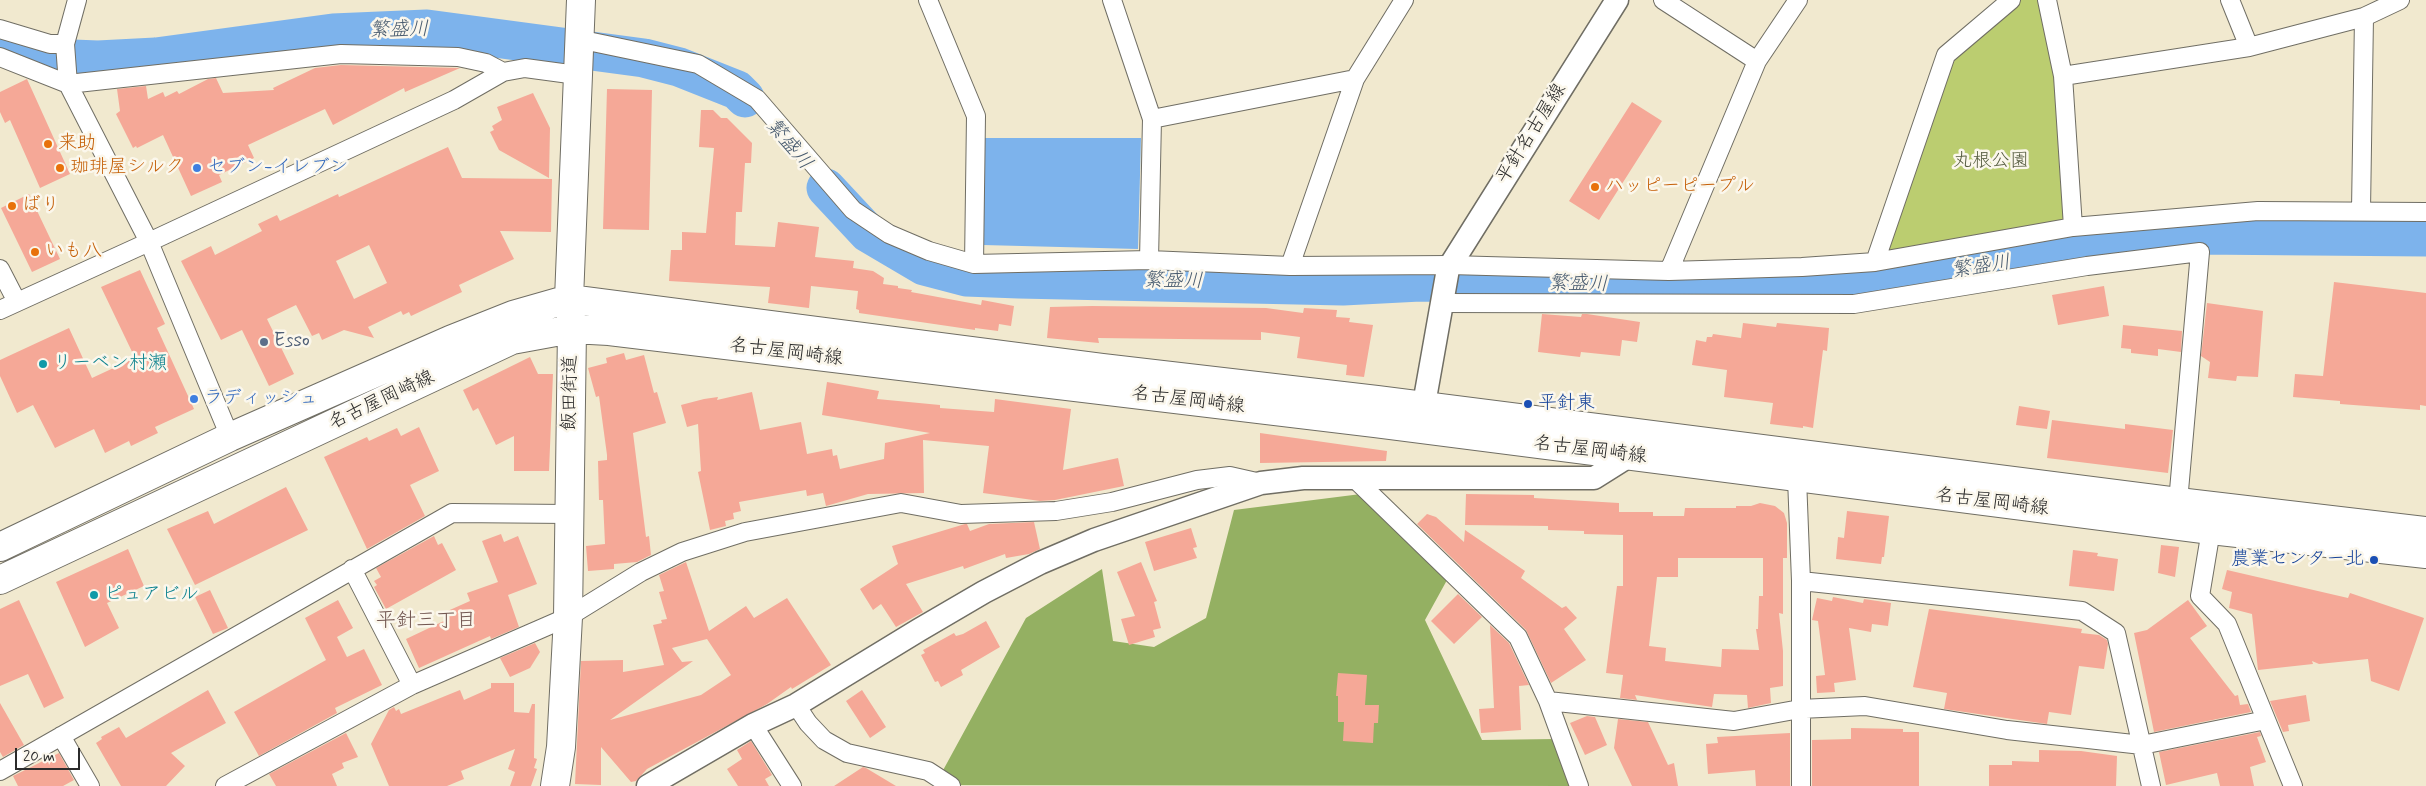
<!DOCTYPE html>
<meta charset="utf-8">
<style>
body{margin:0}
#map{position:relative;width:2426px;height:786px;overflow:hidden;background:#f1e9cf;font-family:Mynerve,sans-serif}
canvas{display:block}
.scale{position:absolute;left:15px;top:748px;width:65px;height:22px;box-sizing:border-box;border:2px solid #2b2b2b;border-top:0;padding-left:6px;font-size:15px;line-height:18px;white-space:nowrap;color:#2b2b2b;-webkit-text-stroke:4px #fbf7ec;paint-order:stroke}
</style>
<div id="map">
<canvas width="2426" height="786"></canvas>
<div class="scale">20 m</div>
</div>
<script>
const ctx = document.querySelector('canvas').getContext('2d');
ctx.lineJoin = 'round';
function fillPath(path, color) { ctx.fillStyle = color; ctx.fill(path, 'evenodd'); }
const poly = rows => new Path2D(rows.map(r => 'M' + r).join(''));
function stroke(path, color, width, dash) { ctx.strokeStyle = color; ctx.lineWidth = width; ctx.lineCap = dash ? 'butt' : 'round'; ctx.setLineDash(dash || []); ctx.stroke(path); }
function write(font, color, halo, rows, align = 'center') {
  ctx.font = font + ' Mynerve,"Klee One",sans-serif'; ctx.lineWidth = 5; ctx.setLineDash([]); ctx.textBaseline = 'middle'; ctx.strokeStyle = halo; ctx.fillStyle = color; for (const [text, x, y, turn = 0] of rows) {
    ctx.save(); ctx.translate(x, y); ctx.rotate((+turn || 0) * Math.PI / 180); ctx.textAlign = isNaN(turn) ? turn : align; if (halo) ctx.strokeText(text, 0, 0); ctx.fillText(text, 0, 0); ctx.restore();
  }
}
fillPath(poly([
 [2014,0,2038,0,2060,76,2070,223,1880,259,1948,56]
]), '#bbcd70');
fillPath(poly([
 [1369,493,1452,571,1425,620,1482,740,1555,739,1570,786,935,785,1026,618,1102,569,1113,641,1154,647,1206,618,1234,510]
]), '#94b062');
fillPath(poly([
 [985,138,1141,138,1138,249,983,245]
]), '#7db3ec');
stroke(poly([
 [0,45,47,58,98,60,156,57,333,33,427,29,644,58,679,67,737,90,745,98],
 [826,188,868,233,924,266,966,277,1019,279,1343,286,1420,282,1827,291,2085,250,2198,235,2426,237]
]), '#7db3ec', 39);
fillPath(poly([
 [341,65,460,68,405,92,404,88,333,125,325,109,248,145,254,158,219,175,222,182,191,196,163,135,137,148,136,146,133,148,116,114,120,111,117,89,146,86,148,99,163,92,165,97,177,91,179,94,208,79,216,78,223,93,274,90,273,88,315,68],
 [27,79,70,174,40,188,10,120,5,123,0,112,0,92],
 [607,89,652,90,649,230,603,229],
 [533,93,550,128,549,178,499,150,490,132,494,130,492,126,502,120,497,107],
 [1632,102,1662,121,1599,220,1569,201],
 [701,110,713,110,721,118,727,118,752,143,751,163,745,163,742,212,736,212,735,245,775,247,778,222,819,227,815,257,854,261,853,268,873,271,884,278,883,284,898,286,898,288,912,290,911,292,981,305,982,300,1014,306,1011,326,999,324,998,331,975,328,975,330,859,313,859,310,856,309,858,291,811,286,809,308,768,303,770,287,669,281,671,250,682,250,682,232,706,233,714,148,699,147],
 [448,147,462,178,552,179,551,232,500,231,514,259,459,285,462,292,411,316,409,312,403,315,401,311,368,327,374,338,344,330,322,340,319,333,312,336,296,305,267,319,294,374,269,386,242,330,221,340,181,261,211,246,215,255,262,231,258,224,277,215,280,221,338,194,339,197],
 [369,245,387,283,354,299,336,261],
 [29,194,60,259,32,272,1,208],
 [140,270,165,324,157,328,194,409,155,427,158,433,131,446,129,441,105,453,94,429,55,448,33,405,17,413,0,376,0,360,69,328,92,378,135,358,101,287],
 [2334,282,2426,293,2426,406,2420,405,2420,410,2340,404,2340,401,2293,397,2295,374,2323,376],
 [2104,286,2109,316,2058,325,2052,295],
 [2207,303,2263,311,2258,377,2237,376,2236,381,2208,378,2210,362,2201,356],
 [1092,306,1266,308,1303,313,1304,308,1337,310,1336,317,1350,318,1349,322,1373,325,1364,377,1346,375,1347,365,1297,358,1300,337,1261,332,1261,340,1098,338,1099,343,1047,338,1050,307],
 [1542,314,1581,317,1582,314,1587,314,1640,322,1637,342,1622,340,1620,356,1581,352,1580,357,1538,352],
 [1743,323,1776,327,1777,323,1829,328,1827,351,1823,350,1813,428,1803,426,1803,428,1770,424,1773,403,1724,397,1727,370,1692,365,1696,340,1706,342,1707,337,1712,337,1713,334,1741,338],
 [2123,325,2182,331,2181,352,2158,349,2158,356,2131,353,2131,349,2121,348],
 [624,353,626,360,644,355,654,393,657,392,666,423,633,433,646,537,649,536,651,555,637,562,614,564,614,569,588,571,586,546,605,544,603,500,599,500,598,461,607,460,607,455,599,396,596,397,588,368,607,363,606,358],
 [530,357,538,374,553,374,549,471,514,471,514,436,496,445,478,408,473,411,463,390],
 [827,382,879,391,877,399,940,405,940,408,994,412,995,399,1071,409,1063,470,1118,458,1124,486,1055,500,1040,501,983,493,989,446,923,440,924,493,868,494,826,506,823,493,807,496,806,490,739,502,741,511,733,513,734,519,725,521,726,526,710,530,698,472,701,471,698,424,687,427,681,405,704,399,718,397,717,400,752,392,760,430,801,422,807,454,832,449,833,456,837,455,840,469,884,459,885,443,930,433,822,415],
 [2019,406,2050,411,2047,429,2016,425],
 [2052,420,2125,429,2125,424,2173,430,2168,473,2047,458],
 [419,427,439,471,410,485,425,516,367,549,324,457,367,437,369,441,397,428,401,436],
 [1260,433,1387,451,1386,461,1260,463],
 [286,487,308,530,195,585,167,529,208,511,214,524],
 [1466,494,1534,495,1534,498,1619,503,1619,512,1653,512,1653,516,1684,516,1685,508,1736,508,1736,506,1751,506,1760,503,1775,506,1784,513,1787,523,1787,558,1783,558,1783,614,1779,613,1783,651,1783,686,1770,688,1771,703,1748,708,1747,695,1714,694,1712,707,1635,695,1637,700,1620,698,1623,675,1606,673,1617,586,1623,586,1623,535,1584,534,1584,531,1548,530,1548,526,1465,525],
 [1678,558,1763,558,1763,596,1759,596,1758,629,1756,629,1759,650,1722,649,1721,667,1665,661,1666,648,1649,646,1657,577,1678,577],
 [1847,511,1889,516,1884,557,1882,557,1881,564,1836,559,1838,537,1844,538],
 [1427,514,1436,517,1464,542,1465,530,1525,571,1521,578,1562,608,1566,606,1577,618,1564,629,1586,660,1551,683,1526,630,1417,524],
 [1034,522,1040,549,1029,554,1006,558,1005,554,964,569,963,566,906,584,923,612,896,627,881,604,873,610,860,589,898,564,892,546,965,524,967,524,970,531,989,524],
 [1191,528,1197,547,1193,548,1197,558,1154,571,1145,542],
 [501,534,504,542,518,536,537,584,508,595,519,627,491,639,490,636,419,668,406,639,446,620,443,613,470,601,467,593,498,582,482,541],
 [434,536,438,545,442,543,456,570,386,609,374,587,377,585,374,581,381,577,376,568],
 [2161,545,2179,547,2175,577,2158,573],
 [128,549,144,586,107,603,119,628,85,647,56,582],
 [2073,550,2098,553,2097,556,2118,559,2114,591,2069,586],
 [686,562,709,631,746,606,754,618,787,598,831,665,792,689,791,687,767,704,647,769,636,781,631,782,601,747,601,785,575,784,581,661,623,660,623,672,664,665,653,625,662,623,661,620,667,619,659,592,664,591,659,575],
 [707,639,731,675,701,695,610,720,693,661,682,662,672,648],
 [1141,562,1157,601,1154,602,1161,628,1153,630,1155,637,1129,645,1121,619,1135,616,1117,572],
 [2227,570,2348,598,2350,593,2424,618,2399,691,2371,681,2368,659,2319,664,2312,661,2313,664,2258,670,2252,614,2229,608,2232,592,2222,589],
 [210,590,228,628,213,634,195,597],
 [1458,594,1482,617,1454,644,1431,621],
 [1833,597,1863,603,1864,599,1891,603,1888,626,1872,624,1871,632,1849,628,1856,680,1834,683,1835,692,1817,693,1816,676,1825,675,1818,621,1812,620,1817,598,1832,601],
 [19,600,64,698,44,708,28,674,0,686,0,609],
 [338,600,353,628,337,637,347,657,364,649,382,685,335,708,337,713,259,756,234,712,326,660,305,618],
 [2188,600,2207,626,2190,638,2235,696,2238,695,2240,705,2248,704,2251,712,2154,732,2134,633,2147,630],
 [1929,609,2082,629,2081,633,2099,635,2107,640,2108,644,2104,669,2079,666,2071,715,2049,712,2047,724,1944,709,1947,693,1913,687],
 [986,621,1000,647,961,670,963,675,941,687,938,681,935,682,921,655,925,653,923,650,954,633,956,636,963,634],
 [1490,625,1509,643,1529,685,1519,686,1521,730,1481,733,1479,709,1494,708],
 [535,643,540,652,530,668,510,677,500,658],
 [1338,673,1367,675,1365,705,1379,705,1378,723,1374,723,1373,743,1343,741,1344,722,1338,722,1338,696,1336,696],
 [491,683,514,683,514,712,529,713,532,704,535,704,534,758,537,759,534,768,537,769,531,786,510,786,515,772,508,769,515,749,461,771,464,779,447,786,389,786,371,744,389,710,394,707,396,711,399,709,401,714,460,690,464,700,491,688],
 [208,690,226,723,171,753,185,766,166,786,121,786,96,743,102,739,101,737,119,727,126,738],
 [862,690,886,727,870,738,846,701],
 [2306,695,2310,721,2288,725,2289,731,2283,732,2270,701],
 [0,703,24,745,3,757,0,752],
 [1587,716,1595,717,1607,745,1585,755,1570,723],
 [1618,719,1648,722,1668,765,1674,763,1678,786,1632,786,1614,748],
 [1851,728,1903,729,1903,732,1919,732,1919,786,1812,786,1812,740,1851,739],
 [2260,732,2261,736,2257,737,2266,762,2250,767,2254,786,2220,786,2217,773,2166,785,2159,752],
 [346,733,358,757,342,763,344,768,332,774,337,786,276,786,269,774],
 [1790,733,1790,786,1756,786,1755,770,1708,774,1706,744,1718,743,1717,737],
 [751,741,772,775,765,779,769,786,738,786,727,769,742,759,737,750],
 [2039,750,2081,751,2117,756,2116,786,1989,786,1989,765,2012,765,2012,761,2039,762],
 [59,753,74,780,63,786,18,786,13,776],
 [863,767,866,768,896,786,834,786]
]), '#f5a897');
const minor = poly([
 [77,0,65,44,68,84,149,242,454,100,503,72,525,68,577,75],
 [928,0,976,116,974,264],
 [1112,0,1152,119,1149,260],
 [1663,0,1757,61],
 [2047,0,2063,76,2073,227],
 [2230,0,2249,47],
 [0,29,50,44,65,44],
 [578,39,698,64,757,99,853,210,889,234,929,251,974,264,1149,260,1290,266,1450,265,1669,271,1802,267,1875,262,2073,227,2258,211,2426,212],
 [0,57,68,84,341,54,458,57,486,63,503,72],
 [2063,76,2249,47,2364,17,2400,0],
 [1152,119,1355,79,1404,0],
 [2361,210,2364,17],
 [1875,262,1946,55,2011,0],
 [1290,266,1355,79],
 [0,269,17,302],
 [1669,271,1757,61,1798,0],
 [1441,303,1854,304,2087,266,2200,252,2178,502],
 [0,310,149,242,230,437],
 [1354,478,1518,637,1548,701,1734,721,1800,709,1865,706,2007,730,2142,745,2266,720],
 [1797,478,1801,581,1801,786],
 [2211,530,2200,596,2227,624,2293,786],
 [352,569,412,685],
 [1801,581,2082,611,2116,633,2151,786],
 [1548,701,1579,786],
 [796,705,808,723,824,740,847,753,928,771,951,786],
 [753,725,792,786],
 [61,736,90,786],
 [0,771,452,513,569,514],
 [225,786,412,685,568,617,641,572,682,552,745,532,901,503,961,514,1056,511,1112,502,1197,480,1230,476,1261,483]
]);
const tertiary = poly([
 [1421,421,1448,269,1617,0],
 [648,786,753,725,796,705,919,630,984,592,1040,563,1094,540,1261,483,1303,478,1594,478,1629,456]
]);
const primary = poly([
 [0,547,230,437,450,340,513,315,569,299,1102,368,1377,400,2178,502,2426,531],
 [0,580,512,340,572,329,609,331,1375,423,2211,530,2426,554],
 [555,786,561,747,568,617,572,329,569,299,581,0]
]);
stroke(minor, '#706e64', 20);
stroke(tertiary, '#706e64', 25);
stroke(primary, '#706e64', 30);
stroke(minor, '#fff', 18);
stroke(tertiary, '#fff', 22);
stroke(primary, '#fff', 28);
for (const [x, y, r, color] of [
 [48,144,5,"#e8710a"],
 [60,168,5,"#e8710a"],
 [197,168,5,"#3f7fe0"],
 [1595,187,5,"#e8710a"],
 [12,206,5,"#e8710a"],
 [35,252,5,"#e8710a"],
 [264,342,5,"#5c6f8a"],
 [43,364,5,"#0f9aa8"],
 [194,399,5,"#3f7fe0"],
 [1528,404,5,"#1a4fb4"],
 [2374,560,5,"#1a4fb4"],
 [94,595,5,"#0f9aa8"]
]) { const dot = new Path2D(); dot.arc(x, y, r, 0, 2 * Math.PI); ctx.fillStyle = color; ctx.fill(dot); stroke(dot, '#fbf7ec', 2); }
write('19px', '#2b2b2b', '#fbf7ec', [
 ["平針名古屋線",1532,134,-58],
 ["名古屋岡崎線",786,353,7],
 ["飯田街道",571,393,-89],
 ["名古屋岡崎線",382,401,-25],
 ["名古屋岡崎線",1188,401,7],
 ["名古屋岡崎線",1590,451,7],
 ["名古屋岡崎線",1992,503,7]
]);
write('19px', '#c56008', '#fbf7ec', [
 ["来助",58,144],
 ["珈琲屋シルク",70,168],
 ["ハッピーピープル",1605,187],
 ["ばり",22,206],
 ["いも八",45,252]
], 'left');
write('19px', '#565c40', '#fbf7ec', [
 ["丸根公園",1991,162]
]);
write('19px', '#366cbe', '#fbf7ec', [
 ["セブン-イレブン",207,168],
 ["ラディッシュ",204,399]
], 'left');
write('19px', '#4e5e75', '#fbf7ec', [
 ["Esso",274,342]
], 'left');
write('19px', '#0d838f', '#fbf7ec', [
 ["リーベン村瀬",53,364],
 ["ピュアビル",104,595]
], 'left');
write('19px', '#164399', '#fbf7ec', [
 ["平針東",1538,404],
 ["農業センター北",2364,560,"right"]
], 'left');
write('italic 20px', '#485b6f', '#fbf7ec', [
 ["繁盛川",399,31,-1],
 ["繁盛川",788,145,50],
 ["繁盛川",1981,268,-9],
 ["繁盛川",1173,282,1],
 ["繁盛川",1578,285,1]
]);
write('20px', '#725751', '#fbf7ec', [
 ["平針三丁目",426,622]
]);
</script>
